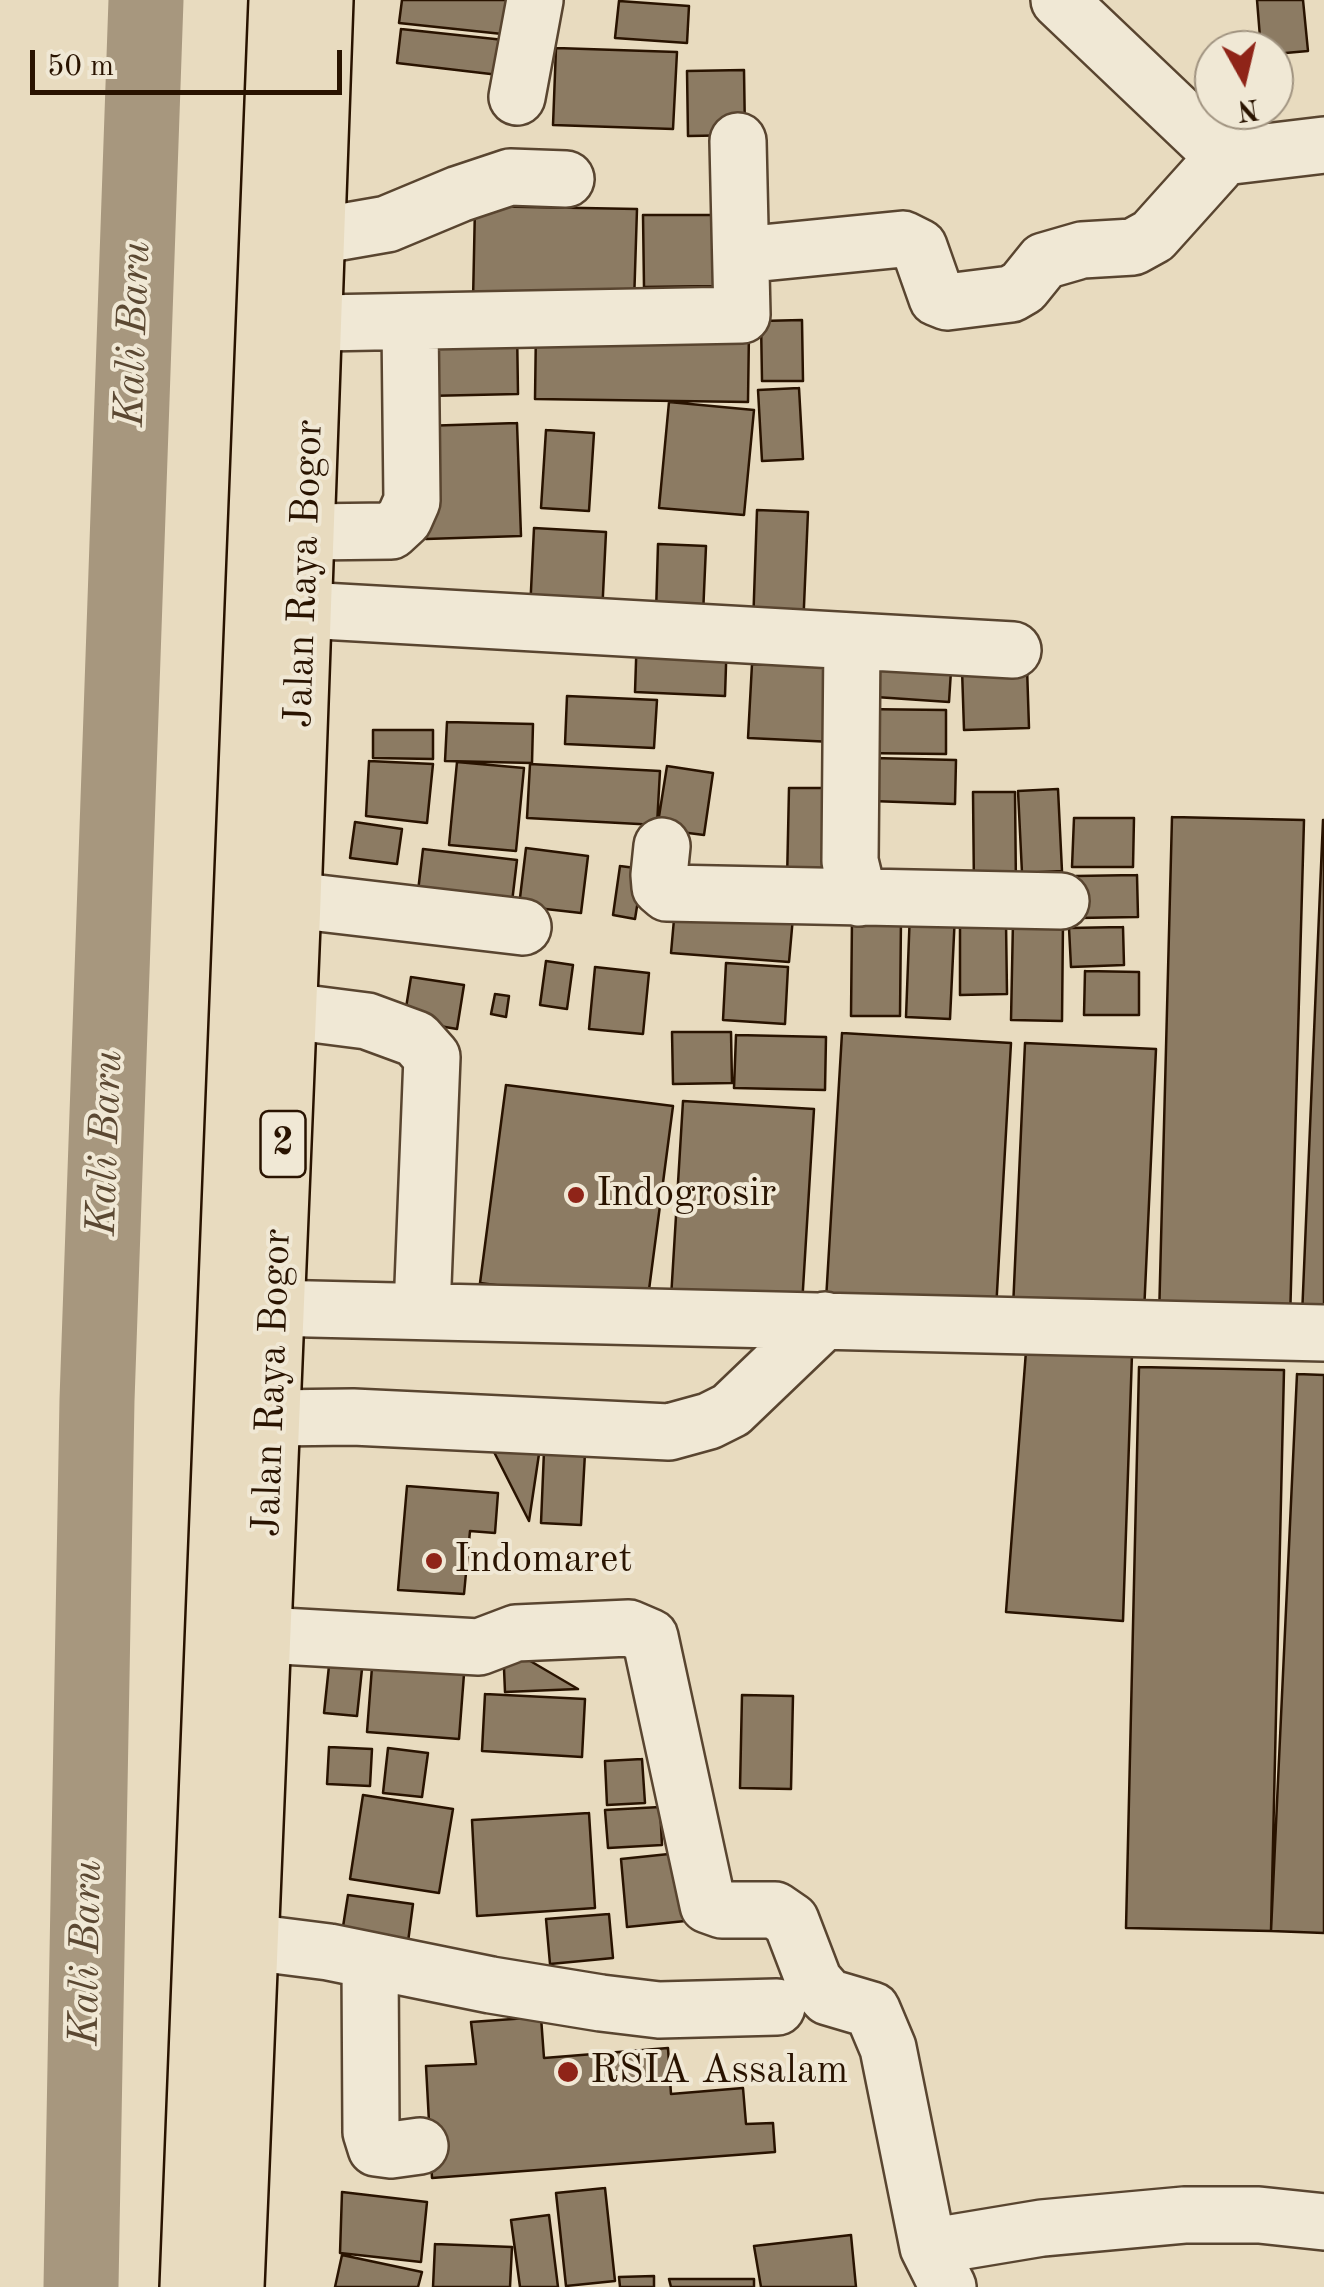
<!DOCTYPE html>
<style>
body{margin:0}
#map{position:relative;width:1324px;height:2287px;overflow:hidden;background:#e8dbbf;font-family:"Old Standard TT",serif}
canvas{display:block}
.north{position:absolute;left:1194px;top:30px;width:100px;height:100px;box-sizing:border-box;background:#f0e8d5;border:2px solid #a09380;border-radius:50%;rotate:172deg;font-size:28px;font-weight:700;line-height:40px;text-align:center;color:#291300}
.north::after{content:'';display:block;margin:auto;width:35px;height:45px;background:#8f2418;clip-path:polygon(50% 0,100% 100%,50% 72%,0 100%)}
.scale{position:absolute;left:30px;top:50px;width:312px;height:45px;box-sizing:border-box;border:5px solid #291300;border-top:0;padding-left:12px;font-size:30px;line-height:35px;white-space:nowrap;color:#291300;-webkit-text-stroke:8px #f0e8d5;paint-order:stroke}
</style>
<div id="map">
<canvas width="1324" height="2287"></canvas>
<div class="north">N</div>
<div class="scale">50 m</div>
</div>
<script>
const ctx = document.querySelector('canvas').getContext('2d');
ctx.lineJoin = 'round';
const poly = rows => new Path2D(rows.map(r => 'M' + r).join(''));
function stroke(path, color, width, dash) { ctx.strokeStyle = color; ctx.lineWidth = width; ctx.lineCap = dash ? 'butt' : 'round'; ctx.setLineDash(dash || []); ctx.stroke(path); }
function fillPath(path, color) { ctx.fillStyle = color; ctx.fill(path, 'evenodd'); }
function write(font, color, halo, rows, align = 'center') {
  ctx.font = font + ' "Old Standard TT",serif'; ctx.lineWidth = 8; ctx.setLineDash([]); ctx.textBaseline = 'middle'; ctx.strokeStyle = halo; ctx.fillStyle = color; for (const [text, x, y, turn = 0] of rows) {
    ctx.save(); ctx.translate(x, y); ctx.rotate((+turn || 0) * Math.PI / 180); ctx.textAlign = isNaN(turn) ? turn : align; if (halo) ctx.strokeText(text, 0, 0); ctx.fillText(text, 0, 0); ctx.restore();
  }
}
stroke(poly([
 [81,2287,97,1400,146,0]
]), '#a7977e', 75);
const building = poly([
 [402,0,524,0,521,36,399,23,402,0],
 [1257,0,1303,0,1308,51,1274,54,1274,50,1261,50,1257,0],
 [619,1,689,6,687,43,615,38,619,1],
 [401,29,504,40,499,75,397,63,401,29],
 [556,48,677,52,673,129,553,125,556,48],
 [744,70,745,135,688,136,687,71,744,70],
 [475,206,637,209,634,303,473,301,475,206],
 [643,215,718,215,718,286,644,287,643,215],
 [802,320,803,381,762,381,761,321,802,320],
 [517,327,518,394,426,396,425,329,517,327],
 [536,328,749,330,748,402,535,399,536,328],
 [799,388,803,459,762,461,758,390,799,388],
 [669,402,754,410,744,515,659,508,669,402],
 [517,423,521,536,426,539,422,426,517,423],
 [546,430,594,433,589,511,541,508,546,430],
 [757,510,808,512,803,629,753,626,757,510],
 [534,528,606,532,602,615,530,611,534,528],
 [658,544,706,546,703,615,656,613,658,544],
 [637,632,727,635,725,696,635,692,637,632],
 [865,648,952,655,949,702,861,696,865,648],
 [752,664,837,667,833,742,748,738,752,664],
 [1027,667,1029,728,964,730,962,669,1027,667],
 [567,696,657,700,654,748,565,744,567,696],
 [859,709,946,710,946,754,859,753,859,709],
 [447,722,533,724,532,763,445,761,447,722],
 [373,730,433,730,433,759,373,758,373,730],
 [873,758,956,760,955,804,872,801,873,758],
 [369,761,433,764,427,823,366,816,369,761],
 [457,762,524,768,516,851,449,845,457,762],
 [530,764,660,771,657,825,527,818,530,764],
 [667,766,713,773,704,835,657,829,667,766],
 [789,788,836,788,833,882,787,881,789,788],
 [1058,789,1062,871,1022,873,1018,791,1058,789],
 [973,792,1015,792,1016,890,974,891,973,792],
 [1172,817,1304,820,1290,1321,1159,1318,1172,817],
 [1074,818,1134,818,1133,867,1072,867,1074,818],
 [1323,820,1324,820,1324,1316,1302,1316,1323,820],
 [355,822,402,829,397,864,350,858,355,822],
 [526,848,588,856,581,913,519,906,526,848],
 [423,849,517,860,510,919,416,908,423,849],
 [620,866,643,869,635,919,613,915,620,866],
 [1137,875,1138,917,1077,918,1076,876,1137,875],
 [675,908,793,917,789,962,671,953,675,908],
 [910,911,955,914,950,1019,906,1017,910,911],
 [852,918,901,918,900,1016,851,1016,852,918],
 [1013,921,1063,922,1062,1021,1011,1020,1013,921],
 [1006,922,1007,994,960,995,960,923,1006,922],
 [1123,927,1124,965,1071,967,1069,928,1123,927],
 [546,961,573,965,567,1009,540,1005,546,961],
 [726,963,788,967,785,1024,723,1020,726,963],
 [595,967,649,973,643,1034,589,1029,595,967],
 [1085,971,1139,972,1139,1015,1084,1015,1085,971],
 [411,977,464,985,457,1029,404,1020,411,977],
 [495,994,509,996,506,1017,491,1014,495,994],
 [672,1032,731,1032,732,1083,673,1084,672,1032],
 [842,1033,1011,1043,996,1310,826,1300,842,1033],
 [736,1035,826,1037,825,1090,734,1088,736,1035],
 [1025,1043,1156,1049,1144,1313,1013,1308,1025,1043],
 [506,1085,673,1106,647,1305,480,1283,506,1085],
 [683,1101,814,1109,802,1305,671,1298,683,1101],
 [1026,1351,1132,1354,1123,1621,1006,1612,1026,1351],
 [1139,1367,1284,1370,1271,1931,1126,1928,1139,1367],
 [1297,1374,1324,1375,1324,1933,1271,1931,1297,1374],
 [492,1448,539,1454,529,1521,492,1448],
 [544,1451,585,1453,581,1525,541,1523,544,1451],
 [407,1486,498,1493,495,1533,470,1531,464,1594,398,1590,407,1486],
 [374,1641,466,1648,459,1739,367,1732,374,1641],
 [503,1645,578,1689,505,1692,503,1645],
 [331,1647,364,1650,357,1716,324,1713,331,1647],
 [485,1694,585,1699,582,1757,482,1751,485,1694],
 [742,1695,793,1696,791,1789,740,1788,742,1695],
 [329,1747,372,1749,370,1786,327,1784,329,1747],
 [388,1748,428,1753,422,1797,383,1793,388,1748],
 [642,1759,645,1803,607,1805,605,1761,642,1759],
 [363,1795,453,1809,439,1893,350,1879,363,1795],
 [660,1807,662,1845,608,1848,605,1810,660,1807],
 [589,1813,595,1908,477,1916,472,1820,589,1813],
 [688,1852,695,1920,627,1927,621,1859,688,1852],
 [348,1895,413,1904,408,1942,342,1933,348,1895],
 [609,1914,613,1958,550,1964,546,1919,609,1914],
 [541,2017,544,2058,668,2048,671,2094,743,2088,746,2124,773,2123,775,2152,432,2178,426,2066,476,2064,471,2022,541,2017],
 [605,2188,615,2281,566,2286,556,2193,605,2188],
 [342,2192,427,2202,421,2262,340,2253,342,2192],
 [549,2215,558,2287,520,2287,511,2220,549,2215],
 [851,2235,856,2287,761,2287,754,2246,851,2235],
 [435,2244,512,2247,510,2287,433,2287,435,2244],
 [342,2255,422,2272,418,2287,335,2287,342,2255],
 [654,2276,654,2287,620,2287,619,2277,654,2276],
 [669,2279,754,2279,754,2287,671,2287,669,2279]
]);
fillPath(building, '#8c7b63');
stroke(building, '#291300', 2.5);
const minor = poly([
 [1059,0,1224,157],
 [517,97,535,0],
 [318,236,387,224,459,194,510,177,566,179],
 [742,255,903,239,919,247,937,298,947,302,1011,294,1023,287,1044,261,1082,250,1133,247,1153,236,1224,157,1324,145],
 [269,324,742,315,738,141],
 [307,532,391,531,404,519,412,501,410,323],
 [304,610,1013,650],
 [852,641,850,861,859,898],
 [662,846,659,875,660,887,667,893,1061,901],
 [293,900,523,927],
 [289,1011,367,1021,416,1039,432,1057,422,1310],
 [227,1307,1324,1333],
 [272,1418,353,1417,669,1432,709,1421,731,1410,825,1320],
 [263,1635,479,1647,516,1633,629,1628,650,1637,708,1905,722,1910,775,1910,791,1921,814,1981,828,1997,872,2010,888,2048,928,2247,948,2287],
 [250,1942,329,1952,491,1985,601,2003,659,2010,777,2007],
 [370,1961,371,2132,376,2148,391,2150,420,2146],
 [928,2247,1042,2228,1184,2215,1259,2215,1324,2222]
]);
const highway = poly([
 [188,2287,277,0],
 [236,2287,293,900,325,0]
]);
stroke(minor, '#594530', 60);
stroke(highway, '#291300', 60);
stroke(minor, '#f0e8d5', 55);
stroke(highway, '#e8dbbf', 55);
for (const [x, y, r, color] of [
 [576,1195,10,"#8f2418"],
 [434,1561,10,"#8f2418"],
 [568,2072,12,"#8f2418"]
]) { const dot = new Path2D(); dot.arc(x, y, r, 0, 2 * Math.PI); ctx.fillStyle = color; ctx.fill(dot); stroke(dot, '#f0e8d5', 4); }
for (const [x, y, w] of [
 [283,1144,45]
]) { const box = new Path2D(); box.roundRect(x - w / 2, y - 33, w, 66, 8); ctx.fillStyle = '#f0e8d5'; ctx.fill(box); stroke(box, '#291300', 2.5); }
write('bold 38px', '#291300', null, [
 ["2",283,1144]
]);
write('40px', '#291300', '#f0e8d5', [
 ["Jalan Raya Bogor",305,574,-88],
 ["Jalan Raya Bogor",273,1383,-88]
]);
write('40px', '#291300', '#f0e8d5', [
 ["Indogrosir",596,1195],
 ["Indomaret",454,1561],
 ["RSIA Assalam",590,2072]
], 'left');
write('italic 42px', '#5b4832', '#f0e8d5', [
 ["Kali Baru",134,334,-88],
 ["Kali Baru",106,1143,-88],
 ["Kali Baru",87,1953,-89]
]);
</script>
